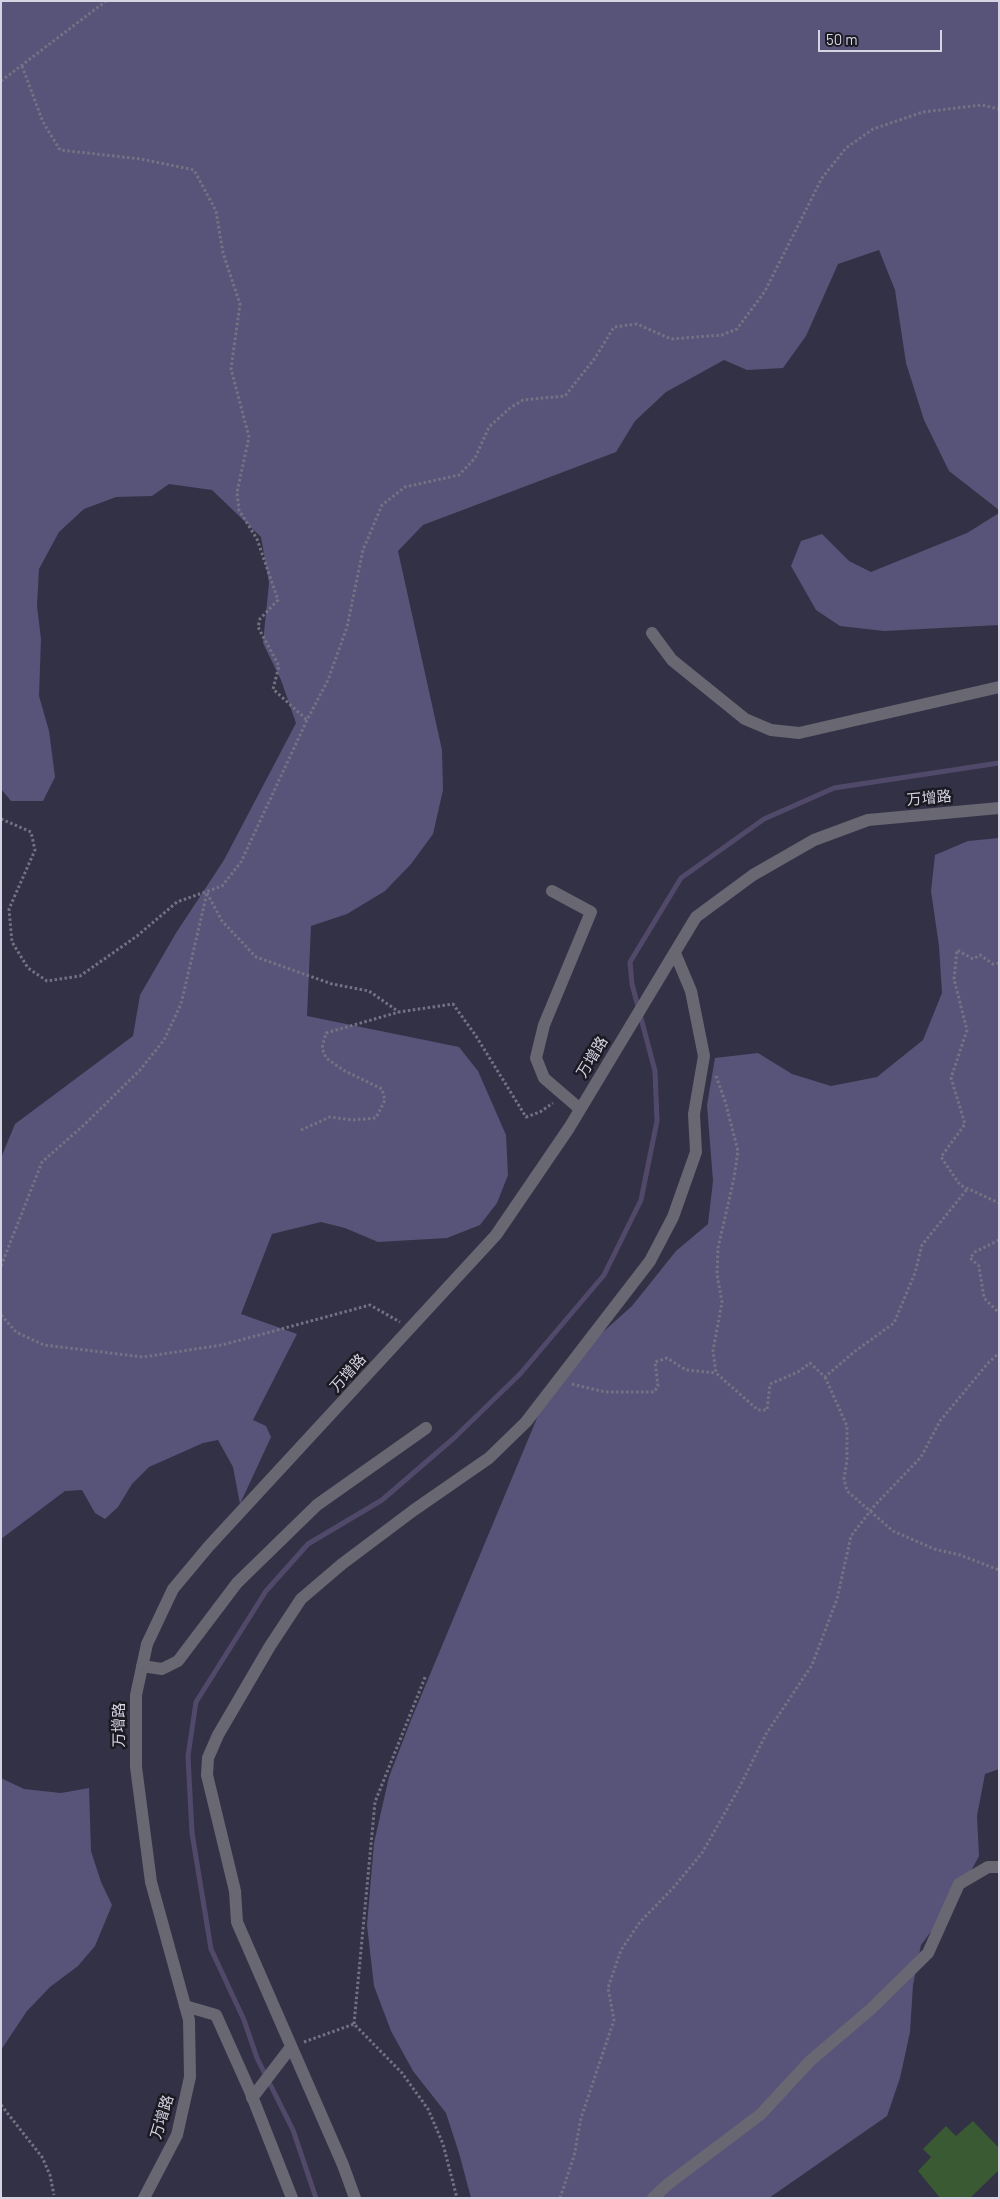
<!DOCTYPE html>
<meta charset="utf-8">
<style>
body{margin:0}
#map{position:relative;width:1000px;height:2199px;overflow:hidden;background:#333145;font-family:Barlow,sans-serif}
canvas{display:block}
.frame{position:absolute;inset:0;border:2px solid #d6d4e2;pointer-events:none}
.scale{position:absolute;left:818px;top:30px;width:124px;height:22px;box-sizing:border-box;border:2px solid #d6d4e2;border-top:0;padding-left:6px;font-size:15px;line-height:18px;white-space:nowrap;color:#d6d4e2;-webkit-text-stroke:4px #1b1a23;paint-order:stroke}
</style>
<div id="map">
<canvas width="1000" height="2199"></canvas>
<div class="frame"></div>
<div class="scale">50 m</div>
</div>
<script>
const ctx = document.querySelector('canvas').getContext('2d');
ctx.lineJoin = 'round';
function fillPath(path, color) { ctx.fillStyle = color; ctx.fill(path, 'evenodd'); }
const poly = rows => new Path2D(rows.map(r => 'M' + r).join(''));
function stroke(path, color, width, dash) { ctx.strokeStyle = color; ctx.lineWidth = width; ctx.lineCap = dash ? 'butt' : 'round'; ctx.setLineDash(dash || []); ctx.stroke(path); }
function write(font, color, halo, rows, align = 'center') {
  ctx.font = font + ' Barlow,"Noto Sans SC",sans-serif'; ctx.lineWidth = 5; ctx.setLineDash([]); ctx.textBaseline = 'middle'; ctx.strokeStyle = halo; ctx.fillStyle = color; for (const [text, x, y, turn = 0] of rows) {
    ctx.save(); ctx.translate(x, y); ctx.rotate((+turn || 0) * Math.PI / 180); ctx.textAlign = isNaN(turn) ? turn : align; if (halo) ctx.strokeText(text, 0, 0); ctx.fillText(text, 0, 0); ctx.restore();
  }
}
fillPath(poly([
 [1,1,999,1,999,510,949,471,924,420,906,363,895,290,879,250,838,264,806,336,783,368,747,370,724,360,666,392,635,421,616,452,423,525,398,551,442,750,443,790,433,834,411,864,385,891,347,914,311,926,307,1016,459,1047,478,1071,506,1135,508,1175,497,1203,480,1225,447,1238,378,1242,345,1228,321,1222,272,1234,241,1314,297,1334,253,1420,266,1426,271,1437,240,1504,233,1467,218,1440,203,1443,149,1467,132,1484,118,1507,105,1519,95,1513,82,1490,65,1491,1,1539,1,1158,3,1153,15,1124,133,1036,140,995,176,933,224,860,296,723,281,680,263,643,269,583,261,537,212,490,169,484,152,496,116,497,84,509,59,532,39,569,37,606,41,639,39,696,49,731,55,777,43,801,11,801,1,789],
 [999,513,999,625,884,631,840,626,816,610,791,566,801,541,822,534,849,561,871,572,967,533],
 [999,838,999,1769,985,1774,977,1816,979,1856,957,1897,921,1945,913,1985,910,2032,900,2078,887,2116,769,2198,471,2198,459,2153,446,2113,413,2071,391,2031,374,1986,367,1925,374,1843,389,1777,411,1720,540,1411,585,1348,632,1306,676,1251,708,1224,713,1181,707,1105,715,1058,758,1053,792,1074,831,1086,877,1077,923,1040,942,993,939,946,931,891,935,855,968,841],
 [1,1778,24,1789,61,1793,89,1788,91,1851,101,1882,112,1905,95,1946,78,1966,50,1987,27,2011,1,2050]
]), '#585379');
stroke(poly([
 [316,2198,293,2130,257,2058,244,2020,211,1949,192,1833,188,1756,196,1702,266,1591,308,1544,382,1500,454,1438,520,1374,604,1275,641,1200,657,1121,655,1071,632,984,630,962,681,878,764,819,834,788,999,763]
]), '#51496a', 5);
fillPath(poly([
 [973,2121,999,2148,999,2170,970,2198,940,2198,918,2171,931,2157,923,2149,946,2126,956,2136]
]), '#395a33');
stroke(poly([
 [22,66,43,122,60,150,141,159,194,170,216,211,223,253,240,304,231,369,249,437,237,492,239,510,257,539,278,600,260,619,258,627,279,666,273,689,307,720],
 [1,81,106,1],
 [1,819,31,832,35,850,9,909,12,942,28,968,47,981,80,976,137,936,177,902,222,886,241,862,307,720,328,680,347,627,363,550,382,505,405,487,459,475,475,458,489,427,510,408,523,400,565,396,595,358,614,327,637,324,671,339,722,335,737,329,765,291,822,178,846,148,873,129,923,112,982,105,999,109],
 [207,893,222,921,256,957,332,984,369,991,399,1012],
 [999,963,993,964,980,955,973,959,957,950,954,979,967,1030,951,1078,965,1124,941,1157,960,1185,999,1203],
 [716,1076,725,1101,738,1151,734,1178,718,1248,717,1275,722,1302,713,1351,716,1373,758,1410,767,1410,770,1384,798,1372,810,1363,825,1377,854,1352,894,1323,915,1273,922,1245,968,1188],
 [301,1130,330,1117,353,1120,376,1118,385,1100,382,1089,343,1070,326,1058,322,1048,326,1033,399,1012,453,1004,476,1036,526,1117,540,1112,553,1103],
 [999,1240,975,1252,970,1258,979,1266,984,1298,999,1313],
 [1,1266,42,1162,84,1125,140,1070,164,1040,181,1004,207,893],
 [1,1315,16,1332,44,1345,143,1357,222,1345,370,1305,400,1322],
 [825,1377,847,1426,847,1460,844,1479,847,1491,893,1531,934,1549,960,1555,999,1570],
 [572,1384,605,1392,654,1392,658,1386,655,1362,667,1358,686,1370,716,1373],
 [354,2024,375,1802,426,1675],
 [304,2042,354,2024,402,2073,428,2109,443,2144,457,2198],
 [1,2105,42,2157,50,2175,54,2195],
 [560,2198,574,2156,581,2118,614,2020,608,1988,621,1950,640,1922,673,1888,702,1853,739,1788,766,1734,812,1665,837,1599,851,1536,875,1505,921,1457,940,1421,988,1363,999,1353]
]), '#747283', 3, [2.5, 2.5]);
stroke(poly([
 [652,633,672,660,745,719,771,730,799,733,999,687],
 [552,891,591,912,544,1025,536,1058,544,1078,580,1109],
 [142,1666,162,1669,178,1661,237,1583,317,1505,426,1428],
 [185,2006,216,2015,250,2091,292,2198],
 [252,2098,291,2047],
 [144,2198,177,2135,190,2077,189,2020,151,1882,136,1767,136,1695,147,1644,173,1589,209,1546,496,1235,569,1128,696,917,753,875,814,840,868,820,999,808],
 [355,2198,343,2165,237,1922,235,1891,207,1775,208,1758,218,1735,270,1646,301,1599,342,1564,414,1510,489,1458,526,1422,650,1261,673,1217,696,1152,694,1114,704,1056,691,991,675,953],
 [653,2198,668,2184,761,2114,810,2061,871,2009,928,1953,959,1884,988,1867,999,1867]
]), '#686772', 12);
write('15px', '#d6d4e2', '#1b1a23', [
 ["万增路",929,798,-5],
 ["万增路",592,1057,-59],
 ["万增路",348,1373,-48],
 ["万增路",119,1725,-90],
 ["万增路",162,2117,-73]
]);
</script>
